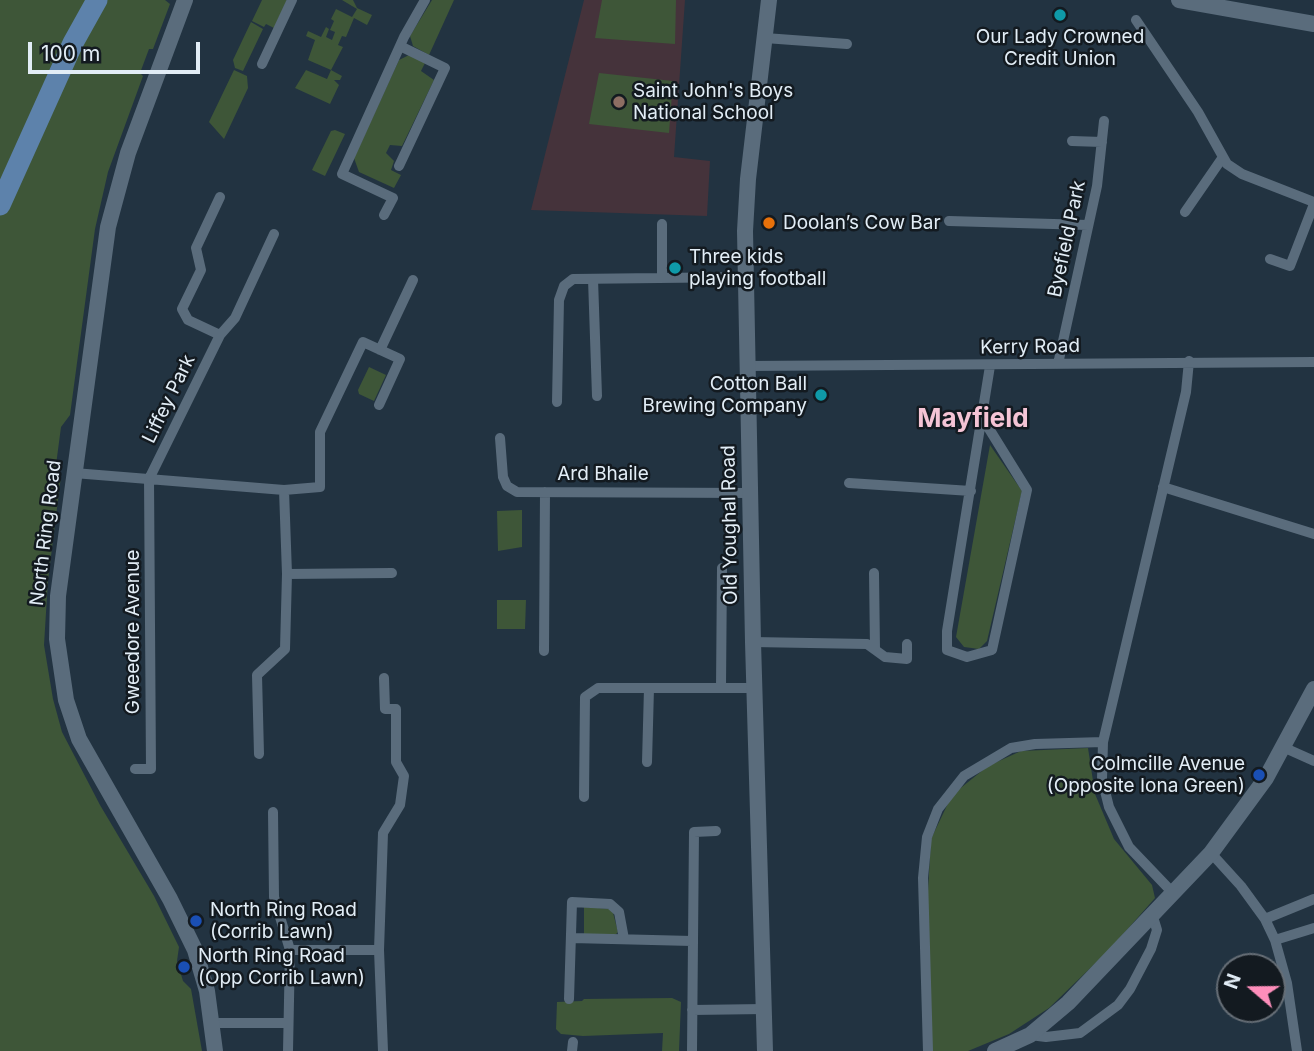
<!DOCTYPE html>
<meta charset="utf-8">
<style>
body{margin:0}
#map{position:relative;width:1314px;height:1051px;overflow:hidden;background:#223341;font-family:Inter,sans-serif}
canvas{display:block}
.north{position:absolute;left:1216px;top:953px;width:70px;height:70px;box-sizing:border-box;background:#131a20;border:2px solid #666e76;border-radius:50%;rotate:290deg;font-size:19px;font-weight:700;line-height:28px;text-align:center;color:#e2edf6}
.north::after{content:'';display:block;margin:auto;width:24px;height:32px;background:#fe8ebb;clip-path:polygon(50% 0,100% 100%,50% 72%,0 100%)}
.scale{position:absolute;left:28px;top:42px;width:172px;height:32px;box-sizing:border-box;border:4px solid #e2edf6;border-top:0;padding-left:9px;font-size:21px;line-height:24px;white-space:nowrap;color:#e2edf6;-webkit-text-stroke:5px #131a20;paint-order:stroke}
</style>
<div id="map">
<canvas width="1314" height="1051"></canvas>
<div class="north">N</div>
<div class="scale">100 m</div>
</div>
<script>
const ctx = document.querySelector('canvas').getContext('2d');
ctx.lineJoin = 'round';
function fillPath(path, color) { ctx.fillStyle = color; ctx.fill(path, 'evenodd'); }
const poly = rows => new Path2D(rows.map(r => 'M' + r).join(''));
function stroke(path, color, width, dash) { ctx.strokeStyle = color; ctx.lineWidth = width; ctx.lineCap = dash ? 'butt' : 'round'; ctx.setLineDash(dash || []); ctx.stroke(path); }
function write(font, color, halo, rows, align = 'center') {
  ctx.font = font + ' Inter,sans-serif'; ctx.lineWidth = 5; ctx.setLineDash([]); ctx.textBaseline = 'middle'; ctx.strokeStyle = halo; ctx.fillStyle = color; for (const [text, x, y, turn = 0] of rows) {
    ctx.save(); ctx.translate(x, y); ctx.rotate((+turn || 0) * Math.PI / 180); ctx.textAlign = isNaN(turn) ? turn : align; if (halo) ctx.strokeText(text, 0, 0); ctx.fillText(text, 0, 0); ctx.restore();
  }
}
fillPath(poly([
 [584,0,685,0,674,157,710,161,707,216,531,210]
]), '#45333b');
fillPath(poly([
 [0,0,165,0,170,4,153,49,149,49,140,73,143,76,108,172,95,229,70,415,61,427,56,465,61,476,48,580,44,645,53,699,62,732,100,805,154,896,179,947,177,961,183,981,191,989,202,1051,0,1051],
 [262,0,287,0,274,28,266,24,264,27,252,21],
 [342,0,353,0,357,8,372,15,367,25,354,18,346,37,342,36,338,45,343,47,331,70,342,76,340,80,334,80,339,85,330,104,295,88,306,70,327,79,331,70,308,60,315,40,306,36,308,31,321,37,326,27,329,29,326,37,332,40,335,32,330,30,334,21,331,19,336,9,352,17,357,9],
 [432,0,454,0,429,55,413,46,410,36],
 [602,0,676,0,675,44,595,38],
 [251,22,263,29,243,71,235,68,233,60],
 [409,55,425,63,421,71,434,80,402,146,390,145,386,153,394,161,391,170,401,175,394,188,359,172,354,158,399,60],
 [234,70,247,76,248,88,224,139,209,122],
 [599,73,673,81,669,133,589,124],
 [335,130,345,134,325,176,312,170,331,131],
 [369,367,386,375,374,401,359,394,358,390],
 [990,445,1022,491,987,641,979,649,964,647,956,637],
 [522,510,522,547,498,551,497,511],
 [497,600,526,600,525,629,497,629],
 [1088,748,1095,794,1114,839,1152,885,1155,898,1110,949,1049,1008,1009,1034,968,1051,932,1051,927,908,931,839,952,795,988,766,1021,751],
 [584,907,612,909,618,932,615,935,584,934],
 [672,998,681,1002,679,1051,662,1051,663,1033,583,1036,561,1034,556,1029,557,1002,582,1001,584,999]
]), '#3e5638');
stroke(poly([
 [0,205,73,43,97,0]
]), '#5d82ab', 21);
stroke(poly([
 [1136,20,1198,112,1227,164,1242,174,1314,202],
 [765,38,847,44],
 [262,64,292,0],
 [1072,141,1102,142],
 [399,166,445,68,400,46],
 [1185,212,1223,157],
 [384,215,393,198,342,174,404,37,425,0],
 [949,221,1088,225],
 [662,224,662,277],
 [1270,259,1290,266,1314,204],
 [593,279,597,396],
 [220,335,235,318,274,234],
 [380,350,413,280],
 [1058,364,1097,186,1104,121],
 [747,366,1314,362],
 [557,402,559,300,564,286,573,279,745,277],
 [983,419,1027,490,992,650,967,657,947,650,947,631,990,366],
 [500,438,503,477,507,486,517,492,750,493],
 [74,473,284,490,320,487,320,432,363,342,400,359,379,405],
 [849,483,971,491],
 [1163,487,1314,534],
 [284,490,287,574,392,573],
 [874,573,875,649],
 [753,642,867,644,885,657,907,659,907,644],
 [544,651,545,492],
 [721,687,722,568],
 [1285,748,1314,761],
 [259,754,257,675,285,649,287,574],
 [647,762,649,688],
 [135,769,151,769,149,479,220,335,188,320,182,309,201,270,196,248,220,197],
 [584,797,585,697,598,688,754,688],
 [273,812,274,897,290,950,288,1051],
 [1211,853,1241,886,1265,919,1275,940,1287,983,1297,1051],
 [1173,893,1129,847,1109,807,1102,779,1103,742,1186,392,1189,361],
 [1265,919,1314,899],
 [572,938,692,941],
 [1275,940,1314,928],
 [290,950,379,950],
 [569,999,572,902,610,904,619,912,624,939],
 [692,1010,764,1009],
 [212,1023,288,1023],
 [1030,1035,1046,1037,1080,1033,1118,1005,1130,989,1151,949,1157,930,1153,917],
 [383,1051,379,950,383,833,400,805,404,776,396,762,396,709,385,709,384,678],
 [572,1051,573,1042],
 [692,1051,694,832,716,831],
 [928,1051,923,878,927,837,938,809,964,776,1011,748,1035,744,1103,742]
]), '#5a6c7c', 10);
stroke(poly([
 [185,0,128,153,108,227,58,596,57,639,66,700,79,739,170,899,195,950,207,991,215,1051],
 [1179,0,1314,24],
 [765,1051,753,642,745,231,748,179,769,0],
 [995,1051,1030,1035,1068,1003,1211,853,1266,778,1314,689]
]), '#5a6c7c', 16);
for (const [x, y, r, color] of [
 [1060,15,7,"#0f9aa8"],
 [619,102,7,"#8d6e63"],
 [769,223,7,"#e8710a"],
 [675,268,7,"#0f9aa8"],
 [821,395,7,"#0f9aa8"],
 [1259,775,7,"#1a4fb4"],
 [196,921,7,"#1a4fb4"],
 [184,967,7,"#1a4fb4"]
]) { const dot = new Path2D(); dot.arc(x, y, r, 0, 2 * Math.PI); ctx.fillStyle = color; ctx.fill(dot); stroke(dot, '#131a20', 2.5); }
write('19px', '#e2edf6', '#131a20', [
 ["Our Lady Crowned",1060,37,"center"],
 ["Credit Union",1060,59,"center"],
 ["Saint John's Boys",633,91],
 ["National School",633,113],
 ["Doolan’s Cow Bar",783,223],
 ["Three kids",689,257],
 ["playing football",689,279],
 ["Cotton Ball",807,384,"right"],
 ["Brewing Company",807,406,"right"],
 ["Colmcille Avenue",1245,764,"right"],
 ["(Opposite Iona Green)",1245,786,"right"],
 ["North Ring Road",210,910],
 ["(Corrib Lawn)",210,932],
 ["North Ring Road",198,956],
 ["(Opp Corrib Lawn)",198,978]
], 'left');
write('19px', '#e2edf6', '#131a20', [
 ["Byefield Park",1067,239,-78],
 ["Kerry Road",1030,347,-1],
 ["Liffey Park",169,399,-64],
 ["Ard Bhaile",603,474],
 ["Old Youghal Road",730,525,-91],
 ["North Ring Road",46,533,-83],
 ["Gweedore Avenue",133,632,-90]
]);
write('bold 26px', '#f5c4d5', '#131a20', [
 ["Mayfield",973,419]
]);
</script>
